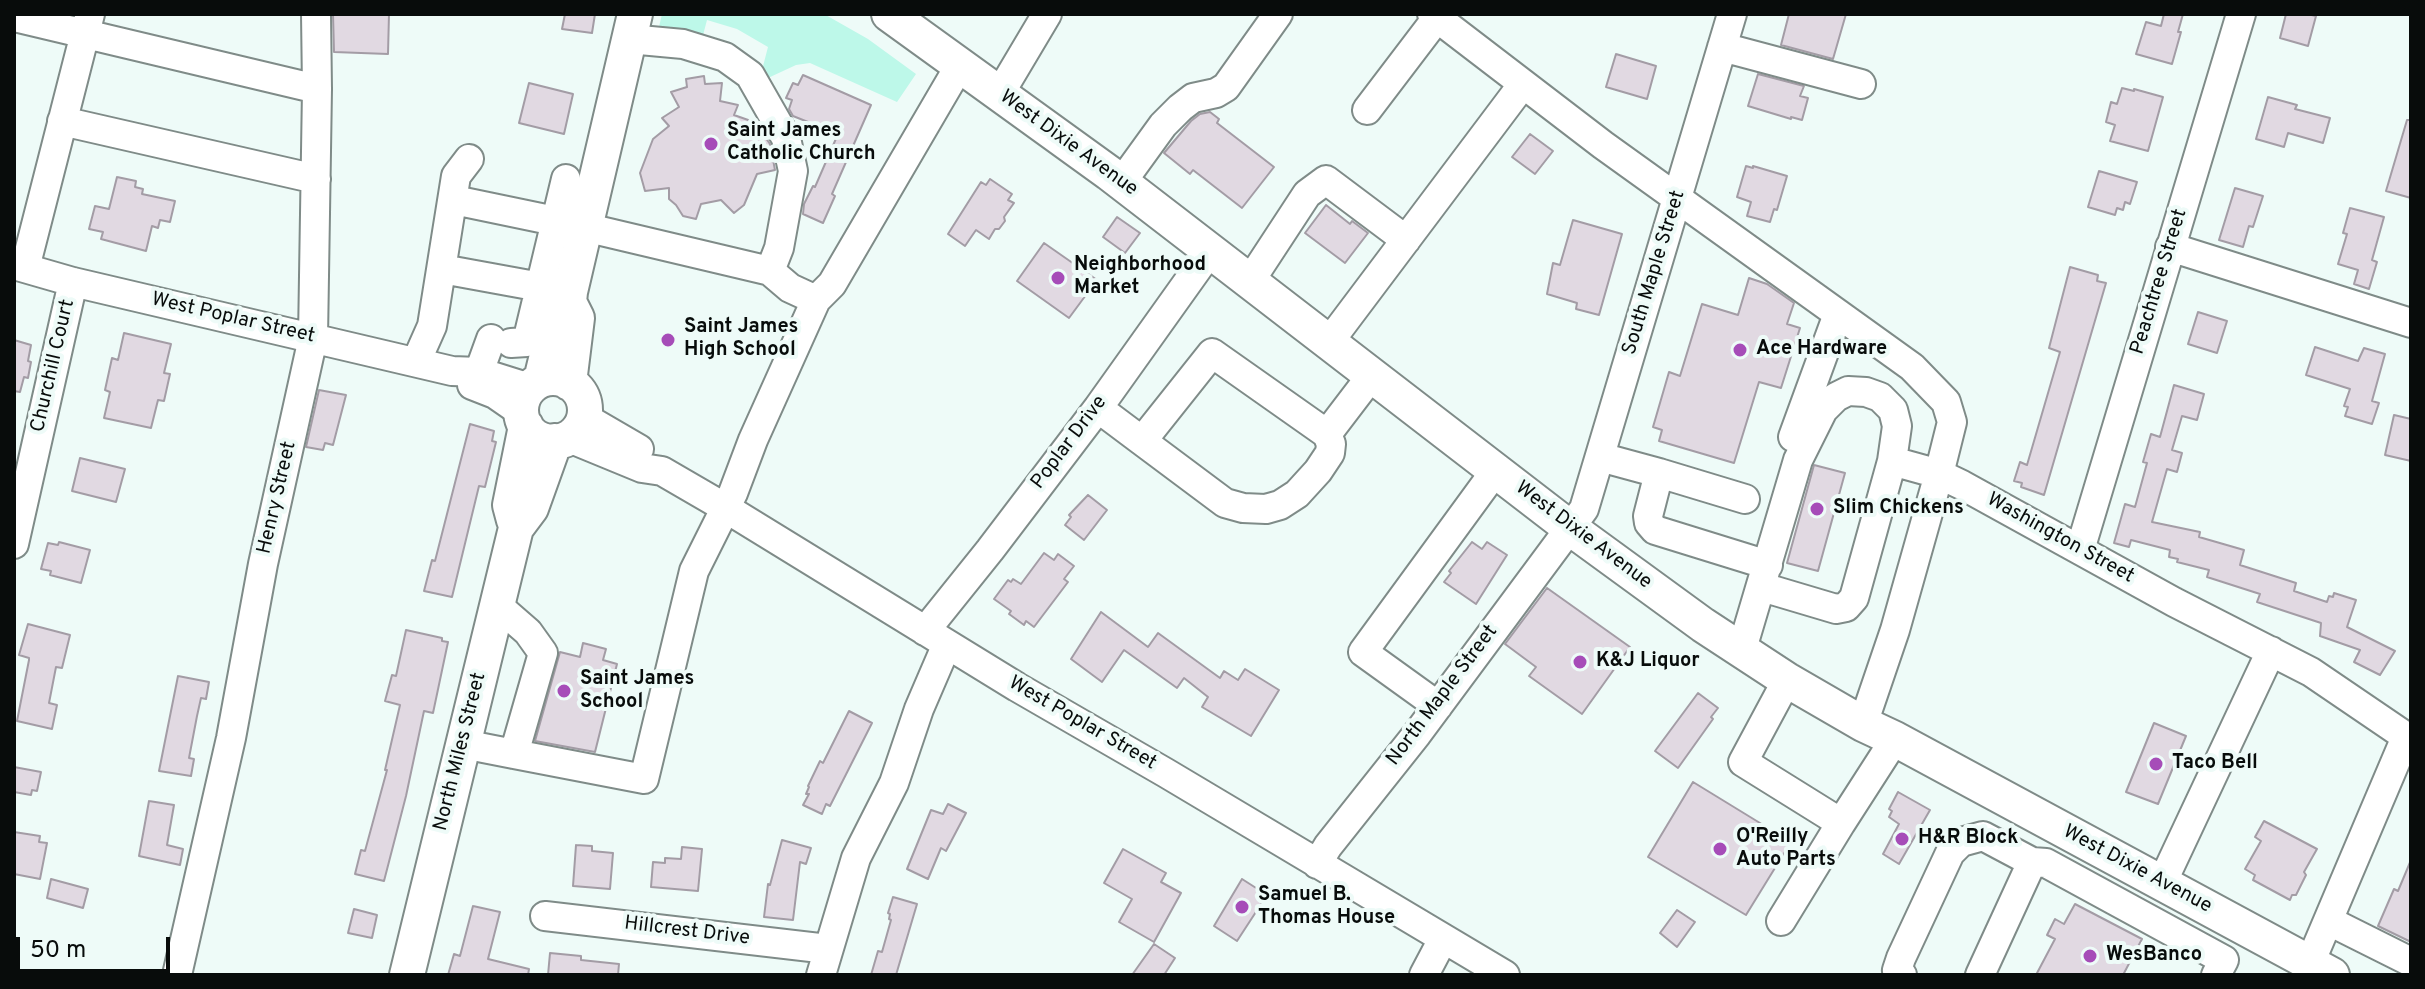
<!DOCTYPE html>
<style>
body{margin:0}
#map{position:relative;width:2425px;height:989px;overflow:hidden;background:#eefbf8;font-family:Overpass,sans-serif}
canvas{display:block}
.frame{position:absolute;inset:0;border:16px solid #080c0b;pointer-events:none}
.scale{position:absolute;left:16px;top:937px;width:154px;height:36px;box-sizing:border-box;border:4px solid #080c0b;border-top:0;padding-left:10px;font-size:24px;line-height:28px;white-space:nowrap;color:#080c0b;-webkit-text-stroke:6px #eefbf8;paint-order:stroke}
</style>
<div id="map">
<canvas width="2425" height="989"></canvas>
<div class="frame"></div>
<div class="scale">50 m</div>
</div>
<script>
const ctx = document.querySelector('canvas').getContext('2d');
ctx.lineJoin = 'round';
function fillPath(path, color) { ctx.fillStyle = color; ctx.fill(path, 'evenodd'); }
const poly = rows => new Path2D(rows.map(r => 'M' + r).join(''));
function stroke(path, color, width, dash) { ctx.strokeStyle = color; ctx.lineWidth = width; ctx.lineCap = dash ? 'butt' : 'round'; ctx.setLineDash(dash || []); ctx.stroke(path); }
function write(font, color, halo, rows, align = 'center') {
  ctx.font = font + ' Overpass,sans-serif'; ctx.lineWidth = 8; ctx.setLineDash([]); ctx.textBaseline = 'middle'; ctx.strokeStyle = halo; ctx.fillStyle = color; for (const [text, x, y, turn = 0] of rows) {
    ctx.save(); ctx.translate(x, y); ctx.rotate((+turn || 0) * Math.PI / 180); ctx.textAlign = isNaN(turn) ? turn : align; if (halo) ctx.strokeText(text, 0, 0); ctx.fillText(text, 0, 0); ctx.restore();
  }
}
fillPath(poly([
 [662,14,824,14,868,39,916,74,897,102,810,63,796,65,768,78,762,70,768,47,737,29,707,20,702,39,659,27]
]), '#bdf8e9');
const building = poly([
 [333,14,389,14,388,54,334,52,333,14],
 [565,14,595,14,592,33,562,29,565,14],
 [1789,14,1846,14,1833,59,1781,45,1789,14],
 [2164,14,2183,14,2178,32,2181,32,2172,64,2136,54,2146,22,2161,26,2164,14],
 [2286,14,2307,14,2316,16,2308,46,2280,38,2286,14],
 [1616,54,1656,66,1647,99,1606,87,1616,54],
 [1758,74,1804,86,1800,96,1808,98,1802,120,1791,117,1791,119,1748,106,1758,74],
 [803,75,871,105,832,194,835,196,823,223,803,214,804,204,813,186,815,187,838,134,793,116,789,109,792,100,786,98,793,83,798,85,803,75],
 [704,76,705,84,722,83,720,101,738,105,734,115,751,121,763,134,770,144,775,170,757,174,744,205,734,213,721,200,701,204,696,219,683,216,676,205,669,199,669,188,645,191,640,173,653,139,669,126,662,118,679,107,671,92,687,87,686,79,704,76],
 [529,83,573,94,564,134,519,123,529,83],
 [2122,88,2134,91,2134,89,2163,97,2148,151,2110,141,2115,125,2106,122,2111,102,2117,104,2122,88],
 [2268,97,2297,105,2295,109,2330,118,2323,143,2288,133,2284,147,2256,139,2268,97],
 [1210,112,1219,119,1217,123,1274,167,1242,208,1193,170,1190,174,1164,153,1191,121,1200,114,1210,112],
 [2407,120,2411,120,2411,198,2386,191,2407,120],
 [1530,134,1553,151,1535,174,1512,157,1530,134],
 [1746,166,1753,168,1753,166,1787,176,1777,210,1774,209,1770,222,1747,216,1751,202,1737,197,1746,166],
 [2099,171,2137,182,2130,204,2125,202,2123,210,2117,208,2115,215,2088,207,2099,171],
 [117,177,136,181,135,187,143,189,142,194,175,201,170,222,160,220,158,228,152,226,146,251,101,239,103,232,89,229,95,206,109,209,117,177],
 [990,179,1012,194,1008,200,1014,203,1004,217,1005,221,999,229,995,229,989,239,976,230,965,246,948,234,981,182,986,185,990,179],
 [2235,188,2263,196,2253,227,2249,226,2243,247,2219,240,2235,188],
 [1326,205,1350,224,1352,221,1368,233,1345,263,1305,233,1326,205],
 [2350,208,2384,217,2372,260,2377,262,2369,289,2354,284,2358,270,2338,264,2347,234,2343,233,2350,208],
 [1117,217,1140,233,1125,253,1103,237,1117,217],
 [1573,220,1622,234,1599,315,1576,309,1577,303,1547,294,1553,263,1560,265,1573,220],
 [1044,243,1097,280,1069,318,1017,281,1044,243],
 [2070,267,2098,275,2097,281,2106,283,2044,495,2021,487,2022,483,2014,481,2020,462,2027,465,2060,352,2049,348,2070,267],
 [1749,278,1767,284,1794,303,1787,324,1800,328,1781,388,1759,382,1734,463,1659,441,1662,430,1653,427,1669,372,1680,376,1702,304,1738,315,1749,278],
 [2198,312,2227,321,2217,353,2188,344,2198,312],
 [124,333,171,344,164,373,170,374,164,401,158,400,151,428,104,418,110,392,105,390,112,358,118,360,124,333],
 [14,340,31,345,28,361,31,362,28,378,24,377,20,392,14,391,14,340],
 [2315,347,2358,361,2364,348,2385,354,2372,401,2379,403,2372,424,2345,416,2348,407,2344,406,2350,389,2306,375,2315,347],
 [2174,385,2204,394,2197,420,2182,416,2172,450,2182,453,2177,472,2167,469,2152,522,2200,532,2199,537,2244,550,2240,565,2296,583,2294,591,2327,602,2329,596,2333,597,2334,593,2356,600,2347,627,2395,651,2380,675,2354,662,2360,650,2320,636,2321,623,2257,602,2260,594,2207,577,2209,570,2177,562,2178,559,2169,557,2170,550,2131,540,2129,547,2114,543,2125,504,2135,507,2147,463,2143,462,2151,434,2160,437,2174,385],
 [319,390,346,395,333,445,325,443,323,450,306,447,319,390],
 [2394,415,2411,419,2411,461,2385,455,2394,415],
 [470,424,494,431,492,441,496,442,485,487,479,486,452,597,424,591,432,560,435,561,470,424],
 [80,458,125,469,116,502,72,491,80,458],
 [1814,465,1845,473,1818,571,1787,563,1814,465],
 [1088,495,1107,510,1084,540,1065,525,1071,517,1069,515,1088,495],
 [59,542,90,550,81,583,50,575,51,571,41,569,48,543,58,545,59,542],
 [1472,542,1482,549,1487,542,1507,555,1476,604,1444,582,1451,573,1449,571,1472,542],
 [1044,553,1054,560,1058,554,1074,566,1064,579,1068,582,1034,627,1026,621,1024,625,1009,614,1011,611,994,599,1008,580,1011,582,1013,579,1021,584,1044,553],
 [1547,588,1630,647,1582,714,1529,676,1536,667,1505,644,1547,588],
 [1101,612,1148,647,1158,633,1220,678,1224,671,1238,680,1245,669,1279,690,1251,736,1202,707,1208,697,1184,678,1177,688,1124,650,1102,682,1071,659,1101,612],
 [28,624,70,635,62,668,56,667,49,703,57,705,52,729,17,721,29,660,29,658,19,655,28,624],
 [406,630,442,638,442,641,448,642,433,713,424,711,406,796,384,881,355,874,361,850,365,851,387,770,385,770,400,705,385,701,392,675,396,676,406,630],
 [583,643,606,649,603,660,617,664,595,752,535,741,560,652,580,657,583,643],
 [178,676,209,682,206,699,201,698,197,716,189,758,194,759,191,776,159,771,178,676],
 [1698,693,1718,708,1711,717,1713,719,1678,768,1655,751,1698,693],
 [849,711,872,723,830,806,826,804,822,814,803,805,809,794,806,794,809,787,808,786,820,761,823,763,849,711],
 [2154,723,2186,736,2158,804,2126,792,2154,723],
 [14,767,41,772,37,791,32,790,31,795,14,792,14,767],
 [1693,782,1791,842,1746,915,1648,857,1693,782],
 [1898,792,1930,810,1899,864,1883,854,1899,824,1889,817,1892,811,1889,809,1898,792],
 [149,801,174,805,167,845,183,849,180,865,139,856,149,801],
 [948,804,966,813,946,851,941,848,928,879,907,869,931,810,943,814,948,804],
 [2264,821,2317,849,2304,872,2306,875,2296,895,2292,895,2290,900,2253,880,2255,875,2245,869,2261,841,2255,837,2264,821],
 [14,832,40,836,39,842,47,843,40,879,14,874,14,832],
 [782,840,811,848,806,864,800,862,793,920,764,917,768,884,770,885,782,840],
 [576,845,592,846,592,851,613,853,610,889,573,886,576,845],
 [682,847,702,849,698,891,651,887,653,862,665,863,665,858,681,859,682,847],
 [1123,849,1166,873,1161,882,1181,893,1154,942,1119,922,1132,899,1104,883,1123,849],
 [2411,860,2411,942,2378,926,2394,889,2398,891,2411,860],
 [51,879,88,889,83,908,47,898,51,879],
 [1242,879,1267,895,1237,941,1214,926,1242,879],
 [893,897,917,904,896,975,871,975,878,951,882,952,891,920,889,919,890,914,888,913,893,897],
 [2075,904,2142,939,2123,975,2036,975,2055,939,2047,935,2055,919,2064,924,2075,904],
 [473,906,500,912,488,959,529,969,528,975,448,975,454,954,460,956,473,906],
 [354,909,377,915,372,938,348,933,354,909],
 [1677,910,1695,922,1677,947,1660,933,1677,910],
 [1154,944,1175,958,1164,975,1132,975,1154,944],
 [550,953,581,956,581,960,619,964,618,975,548,975,550,953]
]);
fillPath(building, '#e1d9e2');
stroke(building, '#a39ca5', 2);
const minor = poly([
 [1432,14,1603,145,1912,367,1946,402,1952,422,1939,474,1895,630,1863,724],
 [14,17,317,89],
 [629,39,683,44,725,57,750,75,786,138,793,171,779,248,770,271,790,288,816,300],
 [1722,47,1861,84],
 [1000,93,1047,14],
 [1367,110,1437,18],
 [62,121,316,179],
 [1121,183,1163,125,1180,108,1193,98,1216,93,1226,87,1278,14],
 [454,200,584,227,770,271],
 [2170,247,2411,323],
 [14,265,73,282,452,371,479,372,530,388],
 [25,268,90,14],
 [442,269,557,290],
 [1250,281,1307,194,1326,180,1406,240],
 [1329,342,1523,84],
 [511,343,527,342,566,179],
 [416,362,432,326,456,176,469,159],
 [479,372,491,339],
 [472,385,495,394,521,412],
 [1098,408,1142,441,1212,353,1327,434,1372,375],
 [584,417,639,449],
 [1793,437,1838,314],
 [569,438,642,468,662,471,724,507,1017,687,1166,773,1505,975],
 [1142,441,1225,503,1243,508,1266,509,1280,505,1297,494,1318,471,1330,453,1331,444,1327,434],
 [1600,457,1659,473,1648,516,1649,523,1655,530,1768,565],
 [1659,473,1745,499],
 [14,544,73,282],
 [2080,550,2241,14],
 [1762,587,1836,609,1846,607,1854,598,1892,461,1939,474,1962,485,2174,602,2311,672,2411,740],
 [497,605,528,632,543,653,514,754,644,779,694,571,733,493,753,440,816,300,832,284,960,65],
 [925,631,990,550,1098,408,1210,251],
 [1742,649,1798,460,1823,410,1836,397,1848,391,1866,392,1880,397,1893,410,1897,426,1892,461],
 [1787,680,1743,762,1841,823,1895,739],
 [1438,706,1363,652,1496,470],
 [463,744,514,754],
 [1317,864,1328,846,1417,734,1584,509,1732,14],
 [2162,883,2271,651],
 [545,916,828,949],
 [1781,921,1841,823],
 [2329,921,2411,962],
 [2310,963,2406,737],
 [177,975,231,738,263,564,313,338,317,89,316,14],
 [821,975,856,858,894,783,919,709,947,644],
 [1424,975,1443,939],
 [1902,975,1897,970,1901,958,1950,853,1961,842,1983,836,2032,862,2046,863,2224,960,2216,975],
 [1980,975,2032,862]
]);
const major = poly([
 [889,14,1109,173,1570,528,1703,625,1787,680,1863,724,1895,739,2332,975],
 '521 410a32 32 0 1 1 64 0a32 32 0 1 1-64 0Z',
 [541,380,557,314,569,302],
 [569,383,577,318,569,302,570,292,635,14],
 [514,520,510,505,526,426],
 [407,975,516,528,531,508,555,441]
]);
stroke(minor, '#7f8b88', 32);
stroke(major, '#7f8b88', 38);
stroke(minor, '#fff', 28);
stroke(major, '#fff', 34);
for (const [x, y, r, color] of [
 [711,144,8,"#a64cb8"],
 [1058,278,8,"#a64cb8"],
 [668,340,8,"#a64cb8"],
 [1740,350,8,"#a64cb8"],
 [1817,509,8,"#a64cb8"],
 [1580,662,8,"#a64cb8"],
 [564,691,8,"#a64cb8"],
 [2156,764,8,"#a64cb8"],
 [1902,839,8,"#a64cb8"],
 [1720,849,8,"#a64cb8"],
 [1242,907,8,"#a64cb8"],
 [2090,956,8,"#a64cb8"]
]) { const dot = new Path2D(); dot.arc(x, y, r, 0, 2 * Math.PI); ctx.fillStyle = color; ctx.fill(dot); stroke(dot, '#eefbf8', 3); }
write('bold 20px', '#080c0b', '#eefbf8', [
 ["Saint James",727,132],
 ["Catholic Church",727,155],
 ["Neighborhood",1074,266],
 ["Market",1074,289],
 ["Saint James",684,328],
 ["High School",684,351],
 ["Ace Hardware",1756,350],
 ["Slim Chickens",1833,509],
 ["K&J Liquor",1596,662],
 ["Saint James",580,680],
 ["School",580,703],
 ["Taco Bell",2172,764],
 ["O'Reilly",1736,838],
 ["Auto Parts",1736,861],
 ["H&R Block",1918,839],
 ["Samuel B.",1258,896],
 ["Thomas House",1258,919],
 ["WesBanco",2106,956]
], 'left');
write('20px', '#080c0b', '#eefbf8', [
 ["West Dixie Avenue",1068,144,36],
 ["South Maple Street",1655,273,-73],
 ["Peachtree Street",2160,282,-73],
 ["West Poplar Street",233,319,13],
 ["Churchill Court",54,366,-77],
 ["Poplar Drive",1070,443,-53],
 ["Henry Street",278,498,-77],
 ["West Dixie Avenue",1583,536,37],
 ["Washington Street",2060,539,29],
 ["North Maple Street",1443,696,-53],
 ["West Poplar Street",1082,724,30],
 ["North Miles Street",461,752,-76],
 ["West Dixie Avenue",2137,870,28],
 ["Hillcrest Drive",687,932,7]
]);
</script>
